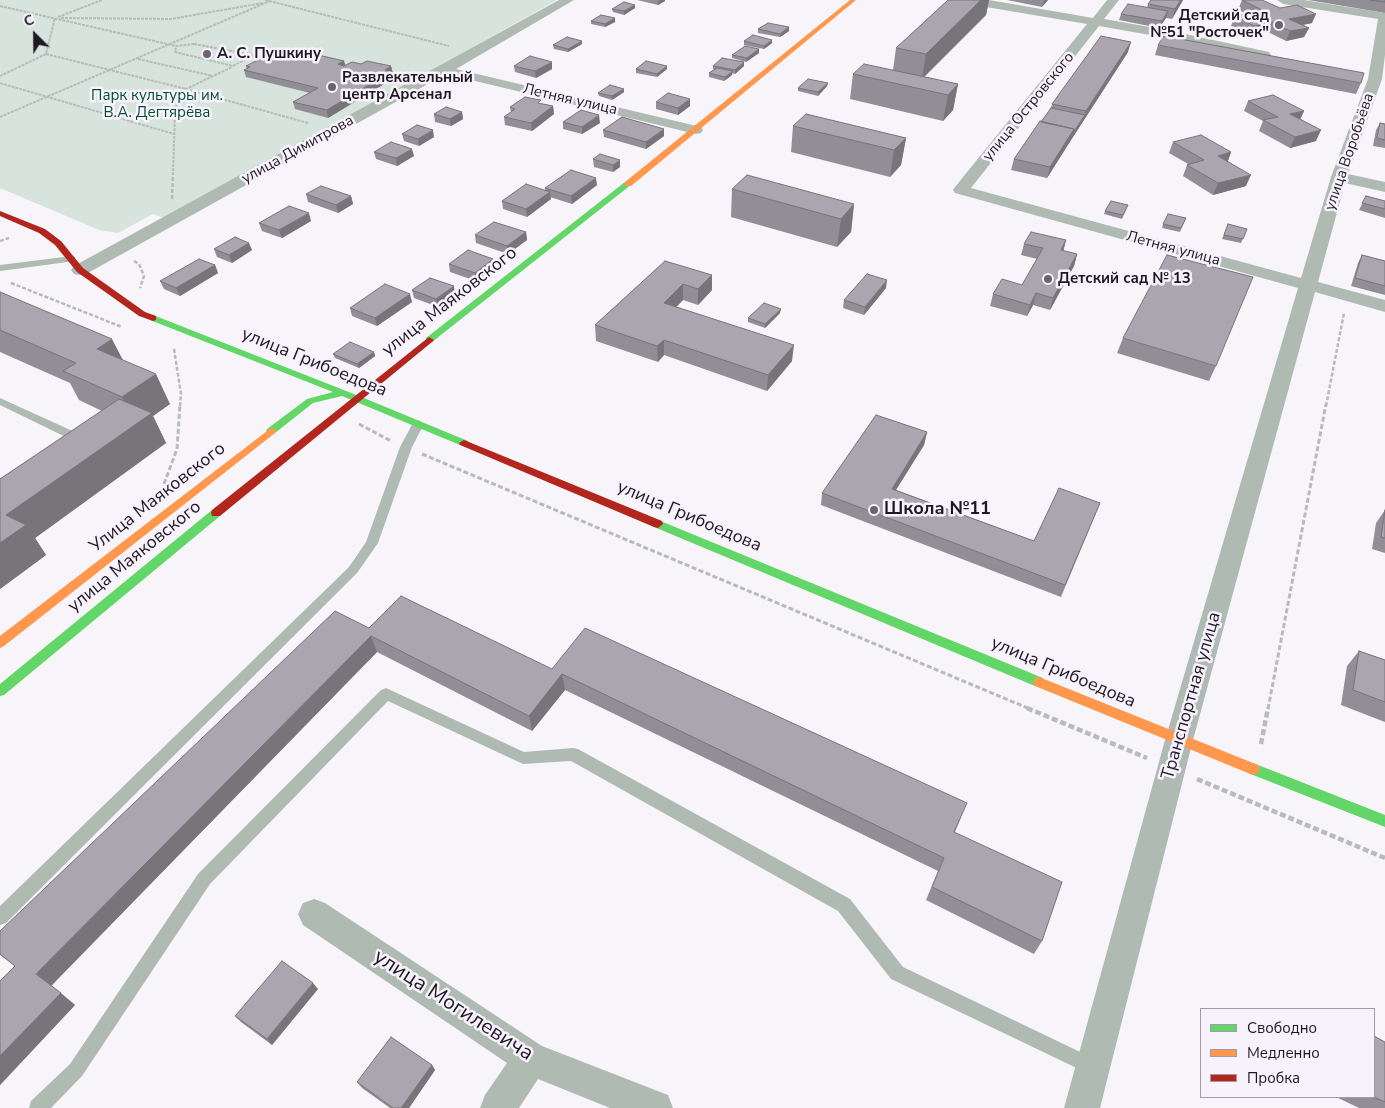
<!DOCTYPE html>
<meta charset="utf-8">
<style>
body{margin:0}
#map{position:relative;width:1385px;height:1108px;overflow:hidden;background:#f8f5fa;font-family:"Nunito Sans",sans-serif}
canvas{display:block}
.legend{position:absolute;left:1200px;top:1008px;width:175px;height:90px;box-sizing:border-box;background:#f8f2fd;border:1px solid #a09ba5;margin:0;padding:6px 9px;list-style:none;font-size:15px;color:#1d1821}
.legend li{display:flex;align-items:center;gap:10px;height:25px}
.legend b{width:25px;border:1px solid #a09ba5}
.north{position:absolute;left:10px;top:10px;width:50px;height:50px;-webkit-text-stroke:4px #f8f2fd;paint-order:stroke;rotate:337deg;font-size:14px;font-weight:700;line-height:20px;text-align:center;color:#1d1821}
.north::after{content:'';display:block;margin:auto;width:18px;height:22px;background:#1d1821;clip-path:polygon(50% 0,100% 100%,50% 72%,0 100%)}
</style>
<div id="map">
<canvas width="1385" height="1108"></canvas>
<ul class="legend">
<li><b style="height:6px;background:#63d668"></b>Свободно</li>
<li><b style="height:6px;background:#ff974d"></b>Медленно</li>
<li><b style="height:6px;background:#b3261e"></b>Пробка</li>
</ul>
<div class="north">С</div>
</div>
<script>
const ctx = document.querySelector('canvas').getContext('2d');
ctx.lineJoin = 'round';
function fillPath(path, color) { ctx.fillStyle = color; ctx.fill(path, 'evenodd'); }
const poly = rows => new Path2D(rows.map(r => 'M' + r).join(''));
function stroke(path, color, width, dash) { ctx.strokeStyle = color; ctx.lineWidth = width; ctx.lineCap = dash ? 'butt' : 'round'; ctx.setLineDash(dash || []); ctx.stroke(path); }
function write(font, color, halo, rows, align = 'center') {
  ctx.font = font + ' "Nunito Sans",sans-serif'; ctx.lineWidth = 5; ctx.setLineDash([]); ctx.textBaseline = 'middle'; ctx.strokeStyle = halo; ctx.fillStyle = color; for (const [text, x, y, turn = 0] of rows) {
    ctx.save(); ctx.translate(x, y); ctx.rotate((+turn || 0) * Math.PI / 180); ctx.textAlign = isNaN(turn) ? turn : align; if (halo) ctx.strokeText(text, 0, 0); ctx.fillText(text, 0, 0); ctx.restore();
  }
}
fillPath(poly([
 [0,0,557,0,167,219,153,214,118,233,99,230,0,188]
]), '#d7e4dd');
stroke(poly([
 [265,0,449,46],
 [0,6,176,46],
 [58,17,102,0],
 [61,18,171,19,263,3],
 [194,44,253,55,233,66,175,52,176,46,194,44],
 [46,54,186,89,308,123],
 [138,59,213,76],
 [0,76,46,54,55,18],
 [0,83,174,134],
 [0,117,270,1],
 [173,175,175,112,177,104,186,89,232,67]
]), '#b7bbba', 2, [3, 1]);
stroke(poly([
 [172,199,173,174],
 [0,241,9,238],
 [134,261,139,264,144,276,140,288],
 [11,283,122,327],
 [174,349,181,394,180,406],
 [1326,406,1344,313]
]), '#b7bbba', 2.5, [4, 2]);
stroke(poly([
 [359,424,391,441],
 [422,454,1030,709],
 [164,484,177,449,180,404],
 [1268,709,1326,404]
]), '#b7bbba', 3, [5, 2.5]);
stroke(poly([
 [1027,708,1147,758],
 [1261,744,1268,708],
 [1197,779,1385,858]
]), '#b7bbba', 4.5, [6, 3]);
fillPath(poly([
 [72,256,75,257,75,261,0,271,0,265,72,256],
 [0,398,88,438,90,441,88,444,80,444,0,405,0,398],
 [418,420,424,424,412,447,378,543,357,573,6,923,0,925,0,906,349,567,366,542,400,447,414,421,418,420],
 [386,688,524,752,573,748,578,749,850,899,903,967,1099,1061,1102,1067,1099,1073,1093,1076,1087,1073,891,979,838,911,571,761,523,764,388,701,210,884,82,1076,51,1108,29,1108,31,1101,70,1064,198,874,381,690,386,688]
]), '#afbab3');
fillPath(poly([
 [559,0,574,0,456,69,701,127,703,130,701,133,696,134,446,74,86,274,80,275,74,274,71,270,74,266,559,0],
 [962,0,989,0,1093,18,1107,0,1119,0,1104,19,1167,30,1269,52,1271,55,1264,59,1167,38,1099,26,971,188,1301,278,1331,177,1368,79,1378,19,1283,4,1277,0,1304,0,1385,13,1385,55,1382,79,1348,174,1385,182,1385,192,1345,183,1318,282,1385,300,1385,312,1315,292,1193,740,1100,1108,1064,1108,1165,740,1298,288,955,193,953,190,955,187,1087,24,968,4,962,0],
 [314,899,325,903,542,1046,668,1095,673,1108,610,1108,538,1079,519,1108,480,1108,485,1095,507,1063,303,925,298,914,303,903,314,899]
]), '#afbab3');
fillPath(poly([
 [625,182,632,184,432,342,426,342,426,338,625,182],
 [153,315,359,396,468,441,469,443,468,445,460,445,342,396,313,403,275,433,267,433,266,431,267,429,307,399,333,392,150,320,150,316,153,315],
 [216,509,221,513,220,516,4,695,0,696,0,684,212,510,216,509],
 [658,520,1043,678,1045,682,1043,686,1039,687,1035,686,654,527,653,524,658,520],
 [1253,763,1385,815,1385,827,1248,773,1246,769,1248,765,1253,763]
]), '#63d668');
fillPath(poly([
 [850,0,856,0,631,186,625,186,625,182,850,0],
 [271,428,275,429,276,431,275,433,4,646,0,648,0,636,271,428],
 [1039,677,1258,765,1260,769,1258,773,1253,775,1248,773,1035,686,1033,682,1035,678,1039,677]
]), '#ff974d');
fillPath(poly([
 [0,211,45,229,61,241,83,268,145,312,156,316,156,320,153,321,139,316,77,272,55,245,39,233,0,216,0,211],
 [429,337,434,340,432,342,220,516,212,516,211,513,212,510,429,337],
 [464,440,662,521,663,524,658,528,654,527,460,445,459,443,464,440]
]), '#b3261e');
fillPath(poly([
 [637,0,665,0,665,1,658,5],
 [948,0,989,0,986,15,924,77,958,84,953,110,943,121,850,99,853,74,893,70,896,48],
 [1007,0,1048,0,1042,7],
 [1183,0,1172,19,1166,18,1159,28,1119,20,1121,14,1147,8,1148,4],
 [1242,0,1312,23,1303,25,1309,28,1304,37,1286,41,1268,32,1251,36,1231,26,1235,16,1247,14,1238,10],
 [1308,0,1385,0,1385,13],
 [635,8,624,15,613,12,612,9],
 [615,18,615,22,605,27,591,24,591,21],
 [789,27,789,31,780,37,758,33,758,29],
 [772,40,772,43,764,49,744,45,744,41],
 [582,44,568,52,554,49,553,45],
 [1158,45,1361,83,1356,94,1155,55],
 [759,49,759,53,746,62,732,58,732,55],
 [1128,52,1071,140,1047,178,1011,170,1014,159,1051,108,1052,104],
 [301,58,344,61,345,65,361,64,391,66,394,78,328,118,295,109,293,102,310,93,246,77,244,70,247,69,246,66],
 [514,66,552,69,536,78,515,72],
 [713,66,744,66,735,74,732,73,732,75,724,81,709,77,709,73,714,69,713,69],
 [636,69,667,69,657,77,636,73],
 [828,83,827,86,818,96,798,91,798,88],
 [624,92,612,100,599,96,598,93],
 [1248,101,1304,111,1300,119,1316,141,1290,148,1259,131,1263,121,1244,111],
 [656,102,690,106,678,115,656,109],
 [542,104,553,106,554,114,532,131,505,125,504,117,511,112,510,107],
 [462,112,463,119,451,126,435,122,434,114],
 [563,122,600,123,582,134,563,129],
 [1380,123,1385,124,1385,148,1373,146,1376,130],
 [793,126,906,138,901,165,890,177,791,152],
 [603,130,664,136,646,149,604,137],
 [402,134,434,137,419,146,404,141],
 [1173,142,1231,152,1228,161,1246,186,1213,195,1183,176,1187,165,1188,164,1169,153],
 [374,152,414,156,397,166,376,159],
 [593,159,620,167,613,172,594,167],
 [597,185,572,204,550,197,551,199,527,217,503,209,502,201,545,190,545,188],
 [732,189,854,204,851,232,837,247,731,217],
 [306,194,351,196,353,204,338,213,308,202],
 [1366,196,1385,201,1385,218,1359,210],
 [1128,205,1122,219,1104,214,1105,211],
 [1186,218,1180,232,1162,228,1163,224],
 [311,221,282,238,262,231,259,223],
 [1228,224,1247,229,1241,243,1222,239],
 [526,232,527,240,508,254,476,243,475,235],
 [1066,240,1063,251,1077,254,1074,266,1050,310,1033,305,1027,316,990,306,993,294,1022,285,1037,259,1021,255,1024,244],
 [214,249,252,250,232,263,217,257],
 [1362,255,1385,261,1385,295,1351,286,1358,263],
 [493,259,495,267,476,281,450,272,449,264],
 [665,261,712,290,698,305,683,300,676,307,792,361,767,391,664,355,658,362,596,341,595,325],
 [215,265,218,273,180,296,164,289,160,281],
 [886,288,864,315,843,308,844,300],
 [412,290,455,294,438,307,414,298],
 [0,292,123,360,170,404,153,416,166,443,35,538,46,555,0,589,0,479,102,411,79,400,70,383,0,352],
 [412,302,377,326,352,316,350,308],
 [780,313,765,328,748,322,748,318],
 [1123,338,1216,366,1209,381,1117,353],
 [374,352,375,356,359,368,335,358,333,354],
 [927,432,924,445,896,490,1034,541,1100,503,1061,597,821,505,822,493],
 [1385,510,1385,553,1372,549,1376,523],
 [369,628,552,669,961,817,955,832,1042,941,1034,954,926,900,938,871,565,690,532,731,377,652,51,986,75,1005,0,1085,0,981,15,966,0,955,0,931],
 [1359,651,1385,660,1385,722,1341,705,1347,666],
 [318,989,272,1045,241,1022,235,1016],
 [1385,1042,1385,1108,1359,1108,1336,1097,1374,1097],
 [432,1065,435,1070,409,1108,390,1108,362,1088,357,1082]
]), '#928e96');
fillPath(poly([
 [661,0,665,0,665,1,658,5,658,1],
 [981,0,989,0,986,15,922,79,926,54],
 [1044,0,1048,0,1042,7],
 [1181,0,1183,0,1172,19,1175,9],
 [635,5,635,8,624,15,624,11],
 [1168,11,1166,18,1159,28,1162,21],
 [1316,14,1312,23,1286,28,1289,19],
 [615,18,615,22,605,27,605,24],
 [1272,22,1268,32,1251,36,1254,26],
 [789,27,789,31,780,37,780,34],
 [1309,28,1304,37,1286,41,1290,31],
 [772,40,772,43,764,49,764,46],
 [582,41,582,44,568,52,568,49],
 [1131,42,1128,52,1071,140,1047,178,1050,167,1074,129,1085,115,1086,111],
 [759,49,759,53,746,62,747,58],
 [344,61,346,68,338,64],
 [552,62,552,69,536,78,535,71],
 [744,62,744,66,735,74,735,70],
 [391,66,394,78,328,118,327,110],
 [667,66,667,69,657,77,657,74],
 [733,71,732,75,724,81,725,77],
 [828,83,827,86,818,96,818,92],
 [958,84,953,110,943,121,948,95],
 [624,89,624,92,612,100,612,96],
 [690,99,690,106,678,115,678,108],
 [553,106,554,114,532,131,531,123],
 [1304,111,1299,122,1290,114],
 [462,112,463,119,451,126,450,119],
 [599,115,600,123,582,134,582,127],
 [664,129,664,136,646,149,646,142],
 [433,130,434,137,419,146,418,139],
 [1321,130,1316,141,1290,148,1295,137],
 [906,138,901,165,890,177,894,150],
 [412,149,414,156,397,166,396,158],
 [1231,152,1227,163,1218,156],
 [620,160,620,167,613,172,613,165],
 [1251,175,1246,186,1213,195,1218,183],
 [596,178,597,185,572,204,571,196],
 [550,192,551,199,527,217,526,209],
 [351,196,353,204,338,213,336,205],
 [854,204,851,232,837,247,841,219],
 [309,213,311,221,282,238,279,230],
 [526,232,527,240,508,254,507,246],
 [1066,240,1063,252,1061,250],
 [249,243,252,250,232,263,229,255],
 [1077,254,1074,266,1050,310,1053,298],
 [493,259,495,267,476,281,475,273],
 [215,265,218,273,180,296,176,288],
 [712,275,712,290,698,305,698,289],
 [887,280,886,288,864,315,865,307],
 [683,284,683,300,664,319,664,303],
 [454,286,455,294,438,307,436,299],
 [1036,293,1033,305,1027,316,1030,305],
 [410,294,412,302,377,326,375,318],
 [781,309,780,313,765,328,765,324],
 [112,339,127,368,97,349],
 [664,340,664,355,658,362,657,346],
 [794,345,792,361,767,391,768,375],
 [374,352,375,356,359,368,357,364],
 [156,374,170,404,153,416,166,443,35,538,46,555,0,589,0,543,6,515,136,424,122,397],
 [927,432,924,445,889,501,892,489],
 [371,636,377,652,51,986,36,974],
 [562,674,565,690,532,731,529,716],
 [313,983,318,989,272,1045,267,1039],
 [61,993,75,1005,0,1085,0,1056],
 [432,1065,435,1070,409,1108,401,1108]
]), '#77747a');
const building = poly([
 [948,0,981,0,926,54,896,48,948,0],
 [1151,0,1181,0,1175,9,1148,4,1151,0],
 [1242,0,1262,0,1280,8,1297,5,1316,14,1289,19,1309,28,1290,31,1272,22,1254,26,1235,16,1264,11,1242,0],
 [1370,0,1385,0,1385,2,1370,0],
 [624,2,635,5,624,11,612,9,624,2],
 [1128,4,1168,11,1162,21,1121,14,1128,4],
 [601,15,615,18,605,24,591,21,601,15],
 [768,23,789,27,780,34,758,29,768,23],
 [753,35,772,40,764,46,744,41,753,35],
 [1101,36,1131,42,1086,111,1052,104,1101,36],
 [1164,36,1364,73,1361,83,1158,45,1164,36],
 [567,37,582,41,568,49,553,45,567,37],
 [745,46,759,49,747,58,732,55,745,46],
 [274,52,301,58,310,53,344,61,338,64,344,66,352,62,361,64,367,61,391,66,385,70,392,71,327,110,293,102,318,88,244,70,250,67,246,66,274,52],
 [530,56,552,62,535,71,514,66,530,56],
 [722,58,744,62,735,70,713,66,722,58],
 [646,61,667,66,657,74,636,69,646,61],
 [864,64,958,84,948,95,853,74,864,64],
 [717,68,733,71,725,77,709,73,717,68],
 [808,79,828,83,818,92,798,88,808,79],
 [610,85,624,89,612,96,598,93,610,85],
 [668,93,690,99,678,108,656,102,668,93],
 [1273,95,1304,111,1290,114,1321,130,1295,137,1263,120,1278,117,1248,101,1273,95],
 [525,97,541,100,538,103,553,106,531,123,504,117,515,109,510,107,525,97],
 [446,107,462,112,450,119,434,114,446,107],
 [1051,108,1085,115,1073,133,1074,129,1041,122,1051,108],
 [581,110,599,115,582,127,563,122,581,110],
 [806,114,906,138,894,150,793,126,806,114],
 [622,117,664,129,646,142,603,130,622,117],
 [1040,121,1074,129,1050,167,1014,159,1040,121],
 [1380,123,1385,124,1385,140,1377,138,1380,123],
 [417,125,433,130,418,139,402,134,417,125],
 [1201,135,1231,152,1218,156,1251,175,1218,183,1187,165,1204,160,1173,142,1201,135],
 [391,142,412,149,396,158,374,152,391,142],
 [600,154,620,160,613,165,593,159,600,154],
 [571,170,596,178,571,196,545,188,571,170],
 [747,175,854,204,841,219,732,189,747,175],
 [526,184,550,192,526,209,502,201,526,184],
 [321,186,351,196,336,205,306,194,321,186],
 [1366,196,1385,201,1385,209,1362,203,1366,196],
 [1111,201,1128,205,1123,215,1105,211,1111,201],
 [289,206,309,213,279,230,259,223,289,206],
 [1168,214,1186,218,1181,228,1163,224,1168,214],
 [494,222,526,232,507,246,475,235,494,222],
 [1228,224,1247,229,1243,239,1224,235,1228,224],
 [1031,232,1066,240,1061,250,1077,254,1053,298,1036,293,1030,305,993,294,1002,279,1022,285,1043,248,1024,244,1031,232],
 [235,237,249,243,229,255,214,249,235,237],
 [468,250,493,259,475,273,449,264,468,250],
 [1167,255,1253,277,1216,366,1123,338,1167,255],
 [1362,255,1385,261,1385,286,1355,278,1362,255],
 [199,259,215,265,176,288,160,281,199,259],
 [665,261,712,275,698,289,683,284,664,303,794,345,768,375,664,340,657,346,595,325,665,261],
 [867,274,887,280,865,307,844,300,867,274],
 [430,278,454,286,436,299,412,290,430,278],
 [385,284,410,294,375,318,350,308,385,284],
 [0,292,112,339,97,349,156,374,122,397,63,371,76,363,0,330,0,292],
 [764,303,781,309,765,324,748,318,764,303],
 [350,342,374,352,357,364,333,354,350,342],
 [119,399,152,413,6,515,26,525,0,543,0,479,119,399],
 [876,415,927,432,892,489,1034,541,1059,488,1100,503,1065,585,822,493,876,415],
 [1385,510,1385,538,1381,537,1385,510],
 [401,596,552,669,585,628,967,803,954,832,1062,882,1042,941,932,887,944,858,562,674,529,716,371,636,36,974,61,993,0,1056,0,981,15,966,0,954,0,931,335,611,369,628,401,596],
 [1359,651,1385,660,1385,702,1353,690,1359,651],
 [282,961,313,983,267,1039,235,1016,282,961],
 [1374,1036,1385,1042,1385,1102,1374,1097,1374,1036],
 [391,1037,432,1065,401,1108,393,1108,357,1082,391,1037]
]);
fillPath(building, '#aaa5ae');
stroke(building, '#77747a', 1);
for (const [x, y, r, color] of [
 [1279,25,5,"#6a656d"],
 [207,54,5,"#6a656d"],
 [332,87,5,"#6a656d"],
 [1048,279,5,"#6a656d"],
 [874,510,5,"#6a656d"]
]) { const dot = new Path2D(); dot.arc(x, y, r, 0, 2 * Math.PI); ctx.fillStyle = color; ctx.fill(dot); stroke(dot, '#f8f2fd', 2); }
write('bold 15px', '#1d1821', '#f8f2fd', [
 ["Детский сад",1269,16,"right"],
 ["№51 \"Росточек\"",1269,33,"right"],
 ["А. С. Пушкину",217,54],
 ["Развлекательный",342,78],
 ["центр Арсенал",342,95],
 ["Детский сад № 13",1058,279]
], 'left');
write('15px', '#005030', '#f8f2fd', [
 ["Парк культуры им.",157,96],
 ["В.А. Дегтярёва",157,113]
]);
write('15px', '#1d1821', '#f8f2fd', [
 ["Летняя улица",570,100,13],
 ["улица Островского",1029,107,-51],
 ["улица Димитрова",298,150,-29],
 ["улица Воробьёва",1350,152,-71],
 ["Летняя улица",1173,249,15]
]);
write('18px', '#1d1821', '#f8f2fd', [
 ["улица Маяковского",450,302,-38],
 ["улица Грибоедова",314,363,22],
 ["Улица Маяковского",158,498,-38],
 ["улица Грибоедова",689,517,23],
 ["улица Маяковского",135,557,-39],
 ["улица Грибоедова",1063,673,23],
 ["Транспортная улица",1192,696,-74]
]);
write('bold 18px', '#1d1821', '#f8f2fd', [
 ["Школа №11",884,510]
], 'left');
write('21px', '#1d1821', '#f8f2fd', [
 ["улица Могилевича",453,1006,33]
]);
</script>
